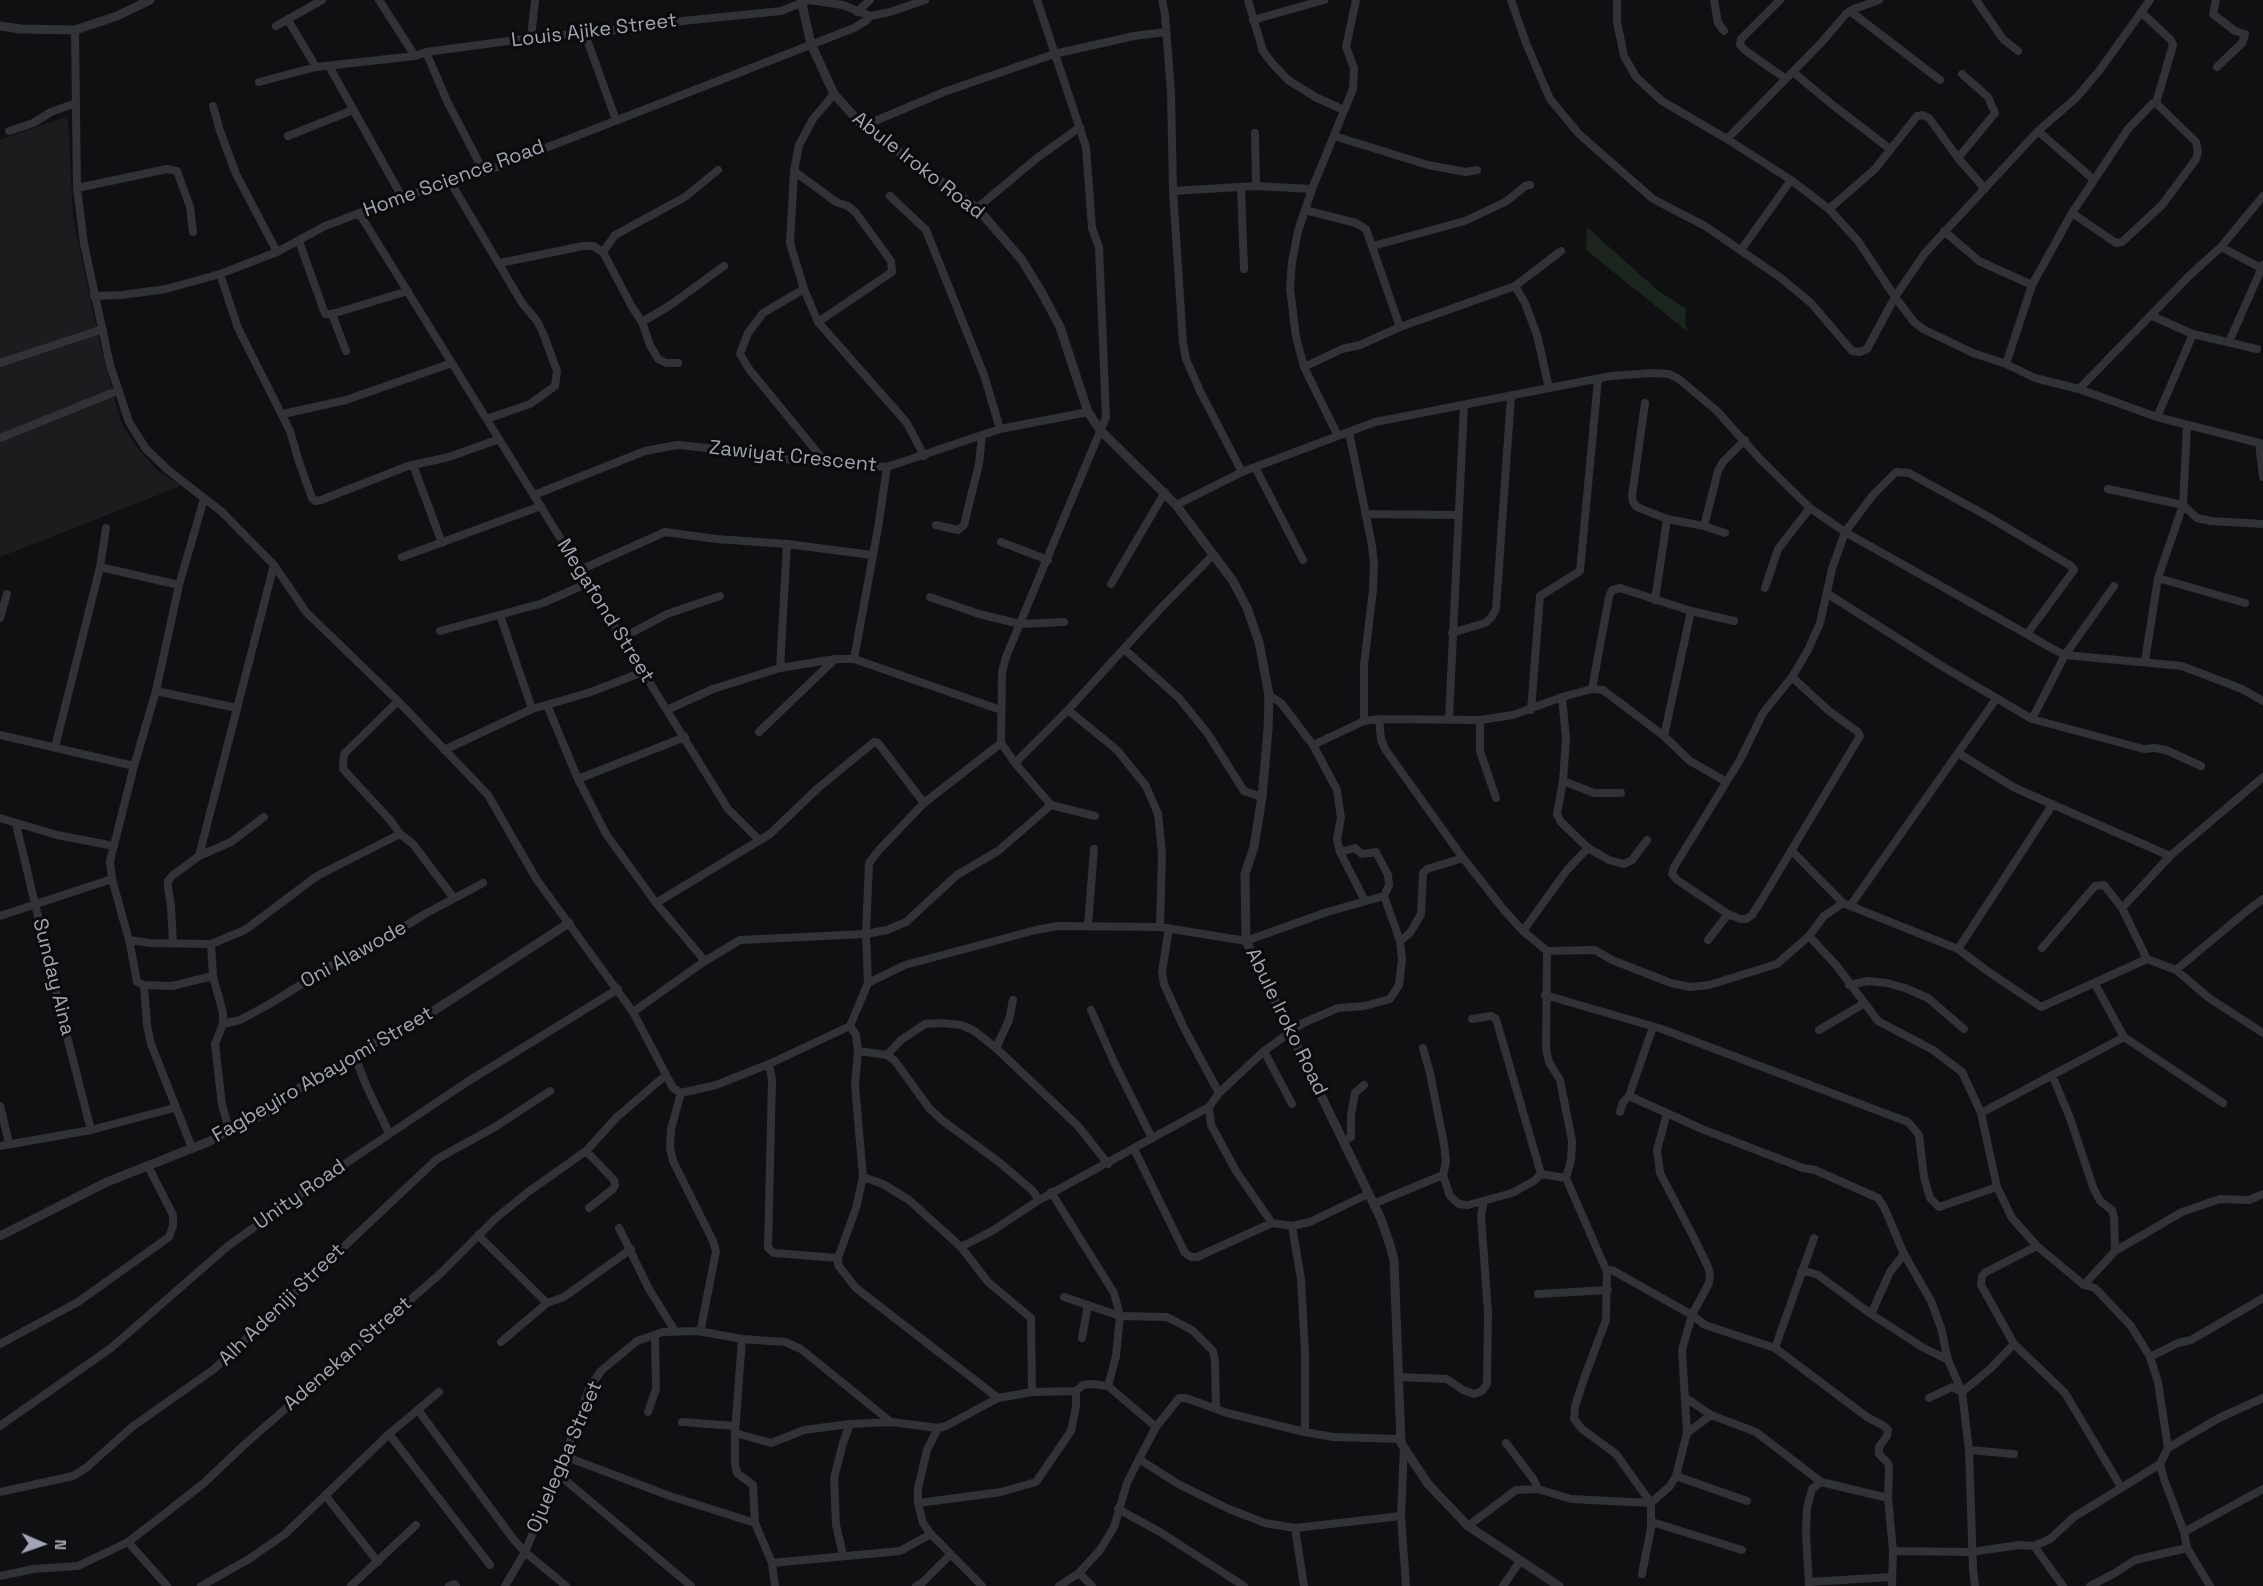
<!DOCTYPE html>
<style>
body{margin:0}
#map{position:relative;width:2263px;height:1586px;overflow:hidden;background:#101012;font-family:"Space Grotesk",sans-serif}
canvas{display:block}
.north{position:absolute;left:12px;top:1514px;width:60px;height:60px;-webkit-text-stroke:4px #0b0b0c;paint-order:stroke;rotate:92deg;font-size:16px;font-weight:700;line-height:24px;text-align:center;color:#a1a5b3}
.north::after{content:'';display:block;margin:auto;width:21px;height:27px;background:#a1a5b3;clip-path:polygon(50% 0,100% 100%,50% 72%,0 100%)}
</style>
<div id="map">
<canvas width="2263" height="1586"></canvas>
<div class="north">N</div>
</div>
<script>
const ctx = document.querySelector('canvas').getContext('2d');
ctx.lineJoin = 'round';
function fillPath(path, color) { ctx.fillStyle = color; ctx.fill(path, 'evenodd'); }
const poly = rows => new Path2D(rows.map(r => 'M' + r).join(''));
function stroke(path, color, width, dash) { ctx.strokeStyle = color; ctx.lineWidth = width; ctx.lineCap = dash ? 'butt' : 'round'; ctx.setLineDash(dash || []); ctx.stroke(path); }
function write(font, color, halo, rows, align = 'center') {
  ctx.font = font + ' "Space Grotesk",sans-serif'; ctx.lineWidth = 6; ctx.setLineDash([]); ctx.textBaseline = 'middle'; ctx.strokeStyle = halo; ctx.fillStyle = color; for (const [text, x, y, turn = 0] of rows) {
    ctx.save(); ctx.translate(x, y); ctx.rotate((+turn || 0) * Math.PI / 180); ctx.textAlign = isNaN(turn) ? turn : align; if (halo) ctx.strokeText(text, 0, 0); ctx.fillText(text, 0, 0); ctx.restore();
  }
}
fillPath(poly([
 [68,116,73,217,100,344,121,422,136,446,156,469,181,486,0,557,0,140]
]), '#1c1c1f');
fillPath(poly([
 [1587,227,1656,289,1686,309,1685,322,1688,332,1586,250]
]), '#1c241e');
stroke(poly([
 [379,0,415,56],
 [1162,0,1165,14,1171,93,1173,191,1183,343,1186,359,1200,391,1242,472],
 [1248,0,1263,51,1272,63,1288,80,1317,98,1344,110],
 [1511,0,1526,43,1550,99,1579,134,1653,199,1705,226,1781,278,1811,303,1852,351,1860,352,1867,349,1895,297,1925,253,2038,131,2076,98,2099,71,2150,0],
 [1617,0,1617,22,1624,56,1636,77,1662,101,1727,139,1791,180,1829,209,1858,241,1895,297,1914,322,1923,329,1973,353,2006,364,2035,378,2079,389,2157,417,2263,444],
 [1714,0,1718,23,1724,31],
 [1780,0,1741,39,1740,45,1746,51,1786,79],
 [1976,0,2003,39,2018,51],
 [2216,0,2213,14,2235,31,2245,34,2242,43,2217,67],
 [1850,11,1940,80],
 [857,12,870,0],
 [288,20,316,67],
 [1253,20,1324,0],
 [276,26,322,0],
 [75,30,77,188,84,244,110,365,129,422,146,449,168,470,222,512,274,565,306,612,398,701,488,795,537,880,633,1012,673,1088,681,1093,716,1085,769,1064,850,1026,868,983,905,965,1036,930,1058,926,1160,927,1246,941,1327,912,1384,896],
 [585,34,616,120],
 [531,38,535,0],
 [426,52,447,101,484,172],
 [329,66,402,197],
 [1793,72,1834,106,1890,149],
 [259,82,316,67,415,56,426,52,531,38,609,31,683,21,781,11,809,0,843,5,870,16,890,12,925,0],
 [834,94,813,119,799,145,794,171,790,243,804,289,818,322,907,423,924,456],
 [213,106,220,131,236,174,277,252],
 [863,126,944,92,1054,54,1134,36,1166,32],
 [9,131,33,123,51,112,76,103],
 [2038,131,2093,179],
 [1255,133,1256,186],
 [288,136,353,110],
 [1334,136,1428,165,1466,172,1477,170],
 [1727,139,1821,43,1846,14,1854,9,1879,0],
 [1958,158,1995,113,1988,97,1962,74],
 [794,171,836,202,848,206,856,213,891,261,892,272,818,322],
 [451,183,522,303,537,321,543,333,557,371,555,386,530,404,487,419],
 [1241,187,1244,269],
 [77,188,167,169,177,171,190,207,193,232],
 [1173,191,1256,186,1312,189],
 [890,196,926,230,984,375,1000,429],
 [977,208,1037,158,1080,127],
 [1829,209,1875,169,1917,116,1923,115,1929,118,1958,158,1985,189],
 [1305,210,1356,223,1366,229,1400,327],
 [359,213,728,809,759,840],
 [2072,213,2116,243,2122,242,2162,205,2196,159,2198,152,2196,142,2156,103],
 [1944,231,1979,261,2032,285],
 [299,241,325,314,332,314,408,291],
 [1373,246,1465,221,1507,201,1525,186,1530,185],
 [2221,247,2261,268],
 [1741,250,1791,180],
 [603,252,615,235,685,197,718,170],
 [500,263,583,246,593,246,603,252,632,307,642,322,650,345,658,359,666,363,678,363],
 [220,274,238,328,290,431,299,462,312,498,315,501,321,500,408,466,449,457,499,439],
 [1515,286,1525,303,1537,335,1549,388],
 [804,289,763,313,748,333,740,354,749,369,826,463],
 [94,296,122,295,166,289,220,274,277,252,325,226,402,197,484,172,854,28,867,20,870,16],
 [332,314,346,351],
 [2152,316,2193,334,2257,349],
 [642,322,669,306,724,266],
 [2229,342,2263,265],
 [0,363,103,329],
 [2006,364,2032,285,2072,213,2128,129,2152,104,2156,103,2173,45,2171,40,2141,12],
 [1304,367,1342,349,1360,345,1400,327,1515,286,1561,251],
 [2079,389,2190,275,2221,247,2263,196],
 [1645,403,1632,496,1633,502,1637,507,1667,519,1704,526,1725,533],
 [283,414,346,400,452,363],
 [2157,417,2193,334],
 [1349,432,1372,545,1374,565,1373,590,1364,665,1364,721],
 [1338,436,1304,367,1296,337,1290,288,1292,262,1298,231,1312,189,1353,89,1354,68,1346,47,1356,0],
 [0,438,117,391],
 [2259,443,2263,477],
 [413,465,442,543],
 [1255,467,1303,560],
 [2108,489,2183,505,2197,518,2211,521,2263,524],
 [534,495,645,451,677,445,708,448,746,456,887,467,1000,429,1088,412],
 [204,499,179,585,156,691,134,766,110,861,112,879,130,944,137,982,144,985,172,986,213,976],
 [1176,505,1242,472,1375,422,1611,376,1653,373,1669,374,1679,379,1717,411,1760,459,1810,508,1845,532,2055,650,2065,655,2182,666,2242,689,2263,701],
 [1365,514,1458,515],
 [936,525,958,530,964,525,979,464,982,436],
 [1704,526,1718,471,1723,462,1745,440],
 [1001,542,1048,560],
 [402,557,541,506],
 [100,567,179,585],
 [580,570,665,532,716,539,787,544,872,555],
 [2158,578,2245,603],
 [1111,584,1165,492],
 [1765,588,1778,549,1810,508],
 [1828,594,1940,665,2032,719,2144,749,2155,748,2166,750,2201,766],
 [930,597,979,614,1020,624,1064,622],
 [1655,600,1667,519],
 [500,615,532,709],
 [0,618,7,594],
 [440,631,543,603,588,583],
 [1452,633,1485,623,1491,618,1496,609,1511,396],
 [622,638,667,614,720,596],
 [1124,649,1179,698,1208,734,1244,791,1262,797],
 [854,659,878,528,887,467],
 [2145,661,2158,578,2183,505,2187,425],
 [780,668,787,544],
 [1792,677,1829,711,1858,732,1860,736,1761,901,1752,915,1746,919,1740,919,1728,914,1677,880,1672,874,1674,867,1740,760,1763,713,1792,677,1808,650,1820,623,1832,569,1845,532,1873,495,1896,472,1909,473,1989,517,2071,566,2074,570,2027,634],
 [1592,689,1609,597,1612,590,1620,588,1691,611,1734,621],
 [156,691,237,708],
 [1269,695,1281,703,1313,745,1364,721,1379,719,1381,739,1385,749,1463,858,1504,910,1523,931,1547,951,1595,950,1612,960,1671,983,1690,987,1709,985,1777,964,1809,936,1824,916,1843,903,1958,949,1986,970,2041,1007,2147,959,2176,970,2209,998,2263,1033],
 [1562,697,1566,738,1563,781,1557,814,1561,822,1588,848,1609,860,1624,864,1632,860,1647,840],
 [398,701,344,754,343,769,391,821,400,834,413,844,453,897],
 [547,705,578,779,606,834,656,903,705,961],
 [667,710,713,689,780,668,835,659,854,659,1001,710],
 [1068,710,1117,750,1146,786,1158,814,1162,853,1160,927],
 [1531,710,1540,596,1580,571,1598,379],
 [1379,719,1480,720,1513,715,1562,697,1592,689,1603,690,1664,736,1690,761,1725,781],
 [1449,719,1464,405],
 [2032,719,2065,655,2114,586],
 [1480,720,1480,751,1496,798],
 [759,732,835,659],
 [0,735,134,766],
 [1664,736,1691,611],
 [1001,743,1015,763,1051,805,1095,816],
 [1313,745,1337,790,1341,818,1337,839,1340,852,1365,901],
 [55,747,100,567,106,528],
 [444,750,532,709,588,693,643,672],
 [1958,753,2015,788,2170,856],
 [1015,763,1068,710,1160,609,1213,555],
 [578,779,685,737],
 [1563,781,1594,793,1621,793],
 [0,818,57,835,114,846],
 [16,824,62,1017,91,1130],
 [1791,850,1843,903],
 [1340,852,1355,848,1362,854,1376,852,1388,875,1389,885,1384,896,1400,941],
 [199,856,274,565],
 [656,903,770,834,818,788,874,742,878,743,924,803],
 [1850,906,1996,699],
 [0,916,112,879],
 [1088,925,1094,849],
 [1169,928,1162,972,1164,984,1184,1028,1219,1093],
 [1523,931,1567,870,1588,848],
 [1809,936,1836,965,1878,1021,1933,1050,1962,1072,1981,1113,1997,1187,2012,1218,2037,1246,2084,1285,2095,1288,2131,1326,2150,1357,2158,1382,2168,1448,2160,1464,2164,1479,2184,1532,2187,1548,2210,1586],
 [129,940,150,943,211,944,245,930,317,876,400,834],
 [1708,940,1728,914],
 [173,943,171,906,168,888,168,881,173,875,199,856,231,842,264,817],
 [211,944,213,976,223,1013,223,1024,215,1044,222,1105,230,1132],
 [2042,948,2095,886,2104,885,2122,908],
 [1958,949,2053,804],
 [1547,951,1546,1049,1549,1062,1560,1080,1572,1141,1571,1160,1566,1178,1607,1272,1606,1320,1585,1376,1575,1406,1574,1419,1582,1429,1616,1454,1651,1503,1651,1528,1642,1574],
 [2147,959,2122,908,2170,856,2263,777],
 [2176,970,2248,910,2263,899],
 [868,983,866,934,869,863,879,850,924,803,1001,743,1002,672,1006,657,1106,417,1099,247,1092,228,1086,147,1037,0],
 [2095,984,2124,1037,2223,1103],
 [144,985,147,1025,151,1044,192,1148],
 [1849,985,1868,981,1887,983,1905,988,1928,998,1964,1029],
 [1545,995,1662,1029,1908,1122,1919,1135,1924,1177,1930,1198,1939,1207,1997,1187],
 [1091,1010,1114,1062,1152,1138],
 [633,1012,705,961,740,940,866,934,887,930,906,922,957,875,998,851,1051,805],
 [1472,1019,1491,1016,1496,1019,1541,1174],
 [223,1024,240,1020,268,1005,339,961,361,954,423,915,483,883],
 [850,1026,856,1035,858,1051,855,1085,863,1177,856,1208,838,1258,838,1265,856,1288,998,1398],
 [1819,1030,1863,1004],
 [996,1048,1009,1020,1013,1000],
 [1423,1048,1430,1073,1444,1144,1446,1162,1443,1175,1450,1196,1459,1204,1468,1205,1512,1193,1534,1181,1541,1174,1566,1178],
 [858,1051,887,1055,895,1061,929,1108,943,1121,999,1162,1032,1190,1039,1200,1209,1107,1219,1093,1264,1051,1303,1023,1338,1008,1364,1006,1390,999,1399,985,1402,960,1400,941,1410,933,1421,914,1423,873,1427,869,1463,858],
 [1264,1051,1292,1104],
 [354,1054,366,1085,389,1133],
 [887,1055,901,1040,925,1024,942,1023,961,1025,973,1030,996,1048,1078,1126,1108,1164],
 [769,1064,772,1080,768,1248,774,1253,838,1258],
 [2052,1075,2070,1118,2093,1187,2100,1201,2112,1210,2114,1218,2115,1251],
 [1629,1096,1702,1129,1803,1168,1815,1170,1878,1198,1884,1207,1904,1254,1931,1301,1941,1328,1948,1360,1962,1392,1969,1450,1973,1568,1975,1586],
 [0,1106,9,1143],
 [1209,1107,1211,1125,1236,1171,1272,1223],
 [1620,1112,1623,1102,1629,1096,1653,1027],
 [1981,1113,2124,1037],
 [1344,1141,1351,1137,1351,1115,1355,1093,1364,1085],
 [0,1146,91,1130,174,1108],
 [1134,1149,1185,1253,1191,1257,1197,1257,1272,1223,1292,1226,1310,1222,1368,1194],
 [586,1151,614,1180,615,1185,613,1189,589,1208],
 [863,1177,883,1184,909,1200,961,1247,988,1282,1031,1318,1032,1392],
 [1051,1192,1114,1293,1120,1316,1116,1356,1108,1386],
 [1373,1204,1443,1175],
 [1292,1226,1301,1279,1305,1353,1305,1432],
 [619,1228,649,1289,675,1331],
 [478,1235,547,1303],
 [2037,1246,1986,1272,1982,1276,1981,1285,2014,1344,2065,1393,2121,1487],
 [961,1247,992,1231,1039,1200],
 [1607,1272,1612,1270,1692,1315,1705,1325,1775,1348,1867,1417,1884,1426,1888,1430,1887,1436,1879,1447,1879,1454,1888,1463,1889,1468,1888,1498,1893,1551,1892,1586],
 [1801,1272,1809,1272,1818,1275,1871,1314,1922,1347,1948,1360],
 [2084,1285,2115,1251,2182,1212,2220,1199,2249,1200,2263,1194],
 [1538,1294,1608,1290],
 [1064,1297,1120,1316,1167,1317,1192,1330,1213,1351,1215,1361,1216,1409],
 [1871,1314,1890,1272,1904,1254],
 [698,1331,742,1339,785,1342,801,1349,891,1422],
 [1082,1338,1088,1305],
 [742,1339,735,1433,735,1464,737,1473,753,1485,755,1523,772,1563,775,1586],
 [501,1342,547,1303,564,1297,631,1249],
 [0,1344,78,1302,169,1237,173,1226,173,1215,148,1166],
 [1775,1348,1814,1238],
 [2150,1357,2178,1343,2191,1340,2263,1298],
 [1398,1377,1447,1379,1463,1390,1474,1394,1482,1391,1487,1384,1488,1313,1481,1215,1484,1201],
 [1686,1398,1711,1415,1756,1432,1821,1482,1888,1498],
 [1929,1398,1952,1387,1962,1392,1990,1369,2014,1344],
 [418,1410,514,1540,525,1552,566,1586],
 [648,1412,656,1389,655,1335],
 [682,1422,735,1426],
 [0,1426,111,1348,228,1246,306,1190,467,1082,618,989],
 [938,1428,927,1450,918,1488,918,1503,923,1523,931,1534,982,1586],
 [735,1433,771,1443,804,1430,850,1424,891,1422,938,1428,946,1426,998,1398,1032,1392,1076,1391,1083,1385,1092,1384,1108,1386,1156,1427],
 [1687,1433,1711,1415],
 [389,1434,439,1392],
 [1506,1443,1534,1480,1538,1489],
 [1404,1447,1401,1516,1406,1586],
 [2168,1448,2219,1418,2263,1398],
 [1969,1450,2014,1454],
 [564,1456,670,1496,755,1523],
 [1139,1459,1178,1484,1229,1509,1265,1523,1295,1528,1401,1516],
 [558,1474,691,1586],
 [1676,1476,1747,1501],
 [0,1492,73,1476,86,1468,132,1427,214,1369,437,1159,495,1127,550,1091],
 [325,1495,378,1562],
 [918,1503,1001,1492,1036,1482,1071,1431,1076,1407,1076,1391],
 [1118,1509,1160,1532,1244,1586],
 [1652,1522,1742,1550],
 [1468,1526,1516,1490,1538,1489,1571,1499,1651,1503,1670,1486,1676,1476,1687,1433,1682,1350,1692,1315,1709,1283,1710,1274,1708,1267,1695,1240,1660,1173,1657,1150,1667,1113],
 [1295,1528,1304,1586],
 [2184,1532,2263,1489],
 [128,1542,167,1586],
 [2034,1546,2063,1586],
 [1893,1551,1972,1552,2019,1545,2034,1546,2050,1539,2074,1517,2160,1464],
 [843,1555,836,1525,834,1478,843,1443,850,1424],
 [772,1563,900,1551,931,1534],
 [1079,1573,1092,1586],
 [0,1576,33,1569,78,1566,128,1542,162,1516,204,1483,244,1445,441,1273,496,1218,528,1192,586,1151,617,1117,666,1075],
 [1809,1582,1892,1577],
 [201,1586,249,1559,285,1534,389,1434,490,1565],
 [351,1586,416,1525],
 [449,1586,454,1584,456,1586],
 [505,1586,525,1552,558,1474,590,1386,602,1370,637,1341,663,1332,698,1331,701,1328,716,1251,713,1241,673,1161,670,1148,671,1129,681,1093],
 [916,1586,922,1583,951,1554],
 [1059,1586,1079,1573,1100,1550,1114,1527,1127,1483,1139,1459,1156,1427,1179,1398,1186,1398,1227,1413,1305,1432,1333,1437,1400,1439],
 [1503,1586,1520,1561],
 [1809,1586,1806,1533,1807,1508,1812,1489,1821,1482],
 [2090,1586,2115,1573,2135,1560,2187,1548]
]), '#313237', 8);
stroke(poly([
 [801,0,811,44,834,94,863,126,977,208,1022,260,1042,293,1060,327,1088,412,1100,430,1176,505,1233,581,1247,608,1259,642,1269,695,1268,730,1262,797,1254,847,1245,874,1246,941,1381,1219,1390,1245,1394,1260,1401,1443,1428,1484,1468,1526,1559,1586],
 [0,26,20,29,75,30,117,16,150,0],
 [0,1236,107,1182,208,1142,267,1112,287,1096,354,1054,432,1012,569,923]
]), '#313237', 9);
write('20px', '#a1a5b3', '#0b0b0c', [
 ["Louis Ajike Street",594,31,-7],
 ["Abule Iroko Road",918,166,38],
 ["Home Science Road",454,179,-20],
 ["Zawiyat Crescent",793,457,6],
 ["Megafond Street",605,611,58],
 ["Oni Alawode",354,955,-29],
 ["Sunday Aina",53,977,76],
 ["Abule Iroko Road",1286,1022,64],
 ["Fagbeyiro Abayomi Street",323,1075,-30],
 ["Unity Road",300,1195,-35],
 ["Alh Adeniji Street",282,1305,-44],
 ["Adenekan Street",348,1354,-41],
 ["Ojuelegba Street",565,1457,-67]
]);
</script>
